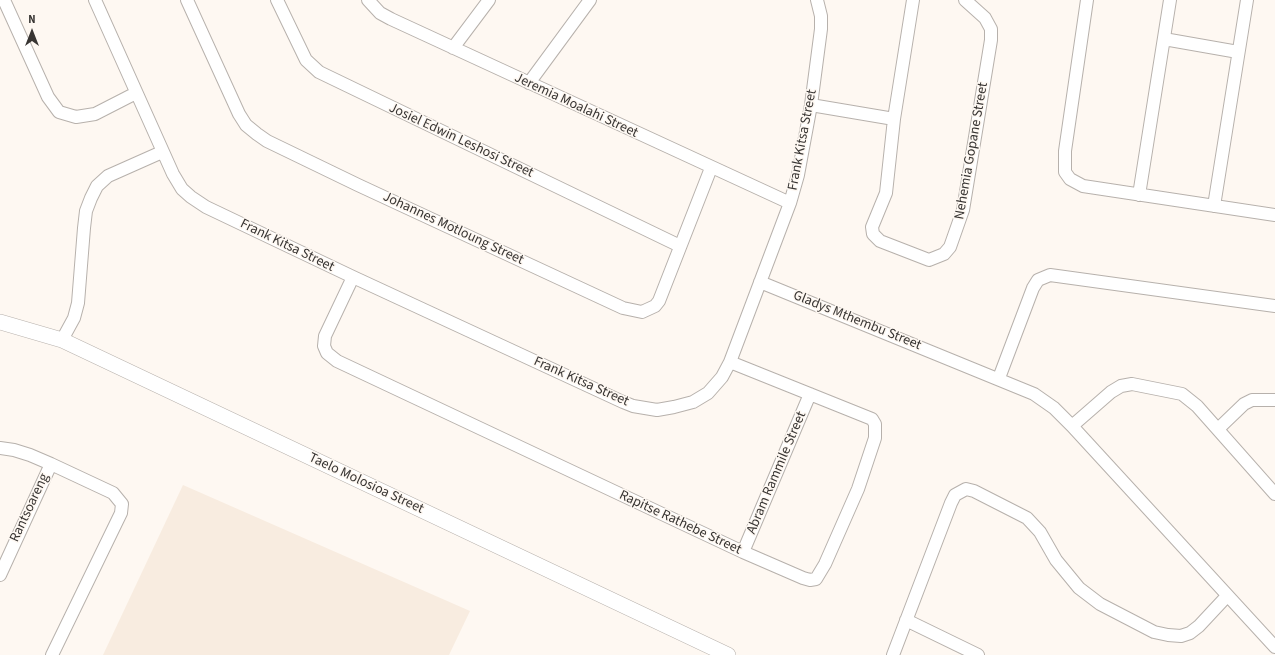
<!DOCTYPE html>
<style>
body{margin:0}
#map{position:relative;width:1275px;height:655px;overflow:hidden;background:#fef8f2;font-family:"Source Sans 3",sans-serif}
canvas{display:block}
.north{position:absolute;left:12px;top:12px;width:40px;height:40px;-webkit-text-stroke:3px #fef8f2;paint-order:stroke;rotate:0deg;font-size:11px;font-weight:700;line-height:16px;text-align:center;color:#383533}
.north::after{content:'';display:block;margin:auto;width:14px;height:18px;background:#383533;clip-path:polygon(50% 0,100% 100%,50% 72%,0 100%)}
</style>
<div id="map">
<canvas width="1275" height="655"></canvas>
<div class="north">N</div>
</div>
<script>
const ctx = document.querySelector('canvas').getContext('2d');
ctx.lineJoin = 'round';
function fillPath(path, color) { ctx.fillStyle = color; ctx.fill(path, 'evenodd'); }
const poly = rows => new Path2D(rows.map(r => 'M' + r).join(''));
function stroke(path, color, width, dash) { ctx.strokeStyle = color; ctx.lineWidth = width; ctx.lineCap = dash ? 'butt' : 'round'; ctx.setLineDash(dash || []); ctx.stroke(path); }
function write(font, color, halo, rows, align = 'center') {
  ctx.font = font + ' "Source Sans 3",sans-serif'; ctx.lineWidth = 3; ctx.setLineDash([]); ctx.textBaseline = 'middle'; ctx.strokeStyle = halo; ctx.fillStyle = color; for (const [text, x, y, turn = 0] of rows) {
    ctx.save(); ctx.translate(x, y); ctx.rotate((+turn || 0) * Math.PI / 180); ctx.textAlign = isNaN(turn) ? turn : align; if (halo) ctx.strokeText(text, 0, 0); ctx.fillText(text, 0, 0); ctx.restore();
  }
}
fillPath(poly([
 [183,485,470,611,449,655,103,655]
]), '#f8ece0');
const minor = poly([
 [4,0,48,97,59,112,76,117,95,114,136,93],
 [95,0,173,174,182,189,191,197,206,207,353,277,623,402,633,406,657,410,674,407,693,402,708,393,722,377,730,362,790,203,798,175,811,105,821,29,821,16,817,0],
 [187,0,239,114,246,125,257,134,267,141,358,185,623,308,642,312,655,306,659,301,711,168],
 [277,0,306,60,319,72,680,246],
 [368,0,380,13,391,19,790,203],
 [913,0,894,119,886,193,872,227,873,234,880,241,929,260,944,254,950,247,963,210,991,40,991,29,985,18,965,0],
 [1087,0,1065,151,1065,172,1070,179,1083,186,1275,215],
 [1164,39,1238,52],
 [453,48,489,0],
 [529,83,590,0],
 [811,105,894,119],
 [1139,195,1170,0],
 [1214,206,1247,0],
 [353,277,325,336,324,346,327,353,337,361,743,552,803,578,810,580,816,579,825,564,858,489,875,438,875,424,872,419,730,362],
 [760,282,1034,394,1054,408,1072,426,1275,647],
 [62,340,74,318,78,303,84,228,86,211,91,198,97,186,108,176,162,152],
 [999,378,1033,288,1038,280,1050,275,1275,306],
 [1072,426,1111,392,1121,386,1132,384,1182,394,1197,406,1275,494],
 [1218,429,1244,404,1252,400,1275,400],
 [0,448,14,450,30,455,51,464,113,493,122,504,121,513,52,655],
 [743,552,810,394],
 [0,575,51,464],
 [906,620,978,655],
 [893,655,951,503,955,495,966,489,974,491,1027,518,1040,532,1056,560,1079,588,1100,604,1154,632,1168,635,1181,636,1190,633,1199,626,1227,596]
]);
const tertiary = poly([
 [0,322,62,340,728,655]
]);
stroke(minor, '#b7b1ac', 14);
stroke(tertiary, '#b7b1ac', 16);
stroke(minor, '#fff', 12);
stroke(tertiary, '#fff', 15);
write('14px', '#383533', '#fef8f2', [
 ["Jeremia Moalahi Street",576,106,25],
 ["Frank Kitsa Street",803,140,-79],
 ["Josiel Edwin Leshosi Street",461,141,25],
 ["Nehemia Gopane Street",972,151,-80],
 ["Johannes Motloung Street",453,229,25],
 ["Frank Kitsa Street",287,246,26],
 ["Gladys Mthembu Street",857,321,22],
 ["Frank Kitsa Street",581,382,24],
 ["Abram Rammile Street",777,473,-67],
 ["Taelo Molosioa Street",366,484,25],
 ["Rantsoareng",30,508,-65],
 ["Rapitse Rathebe Street",680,523,25]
]);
</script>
